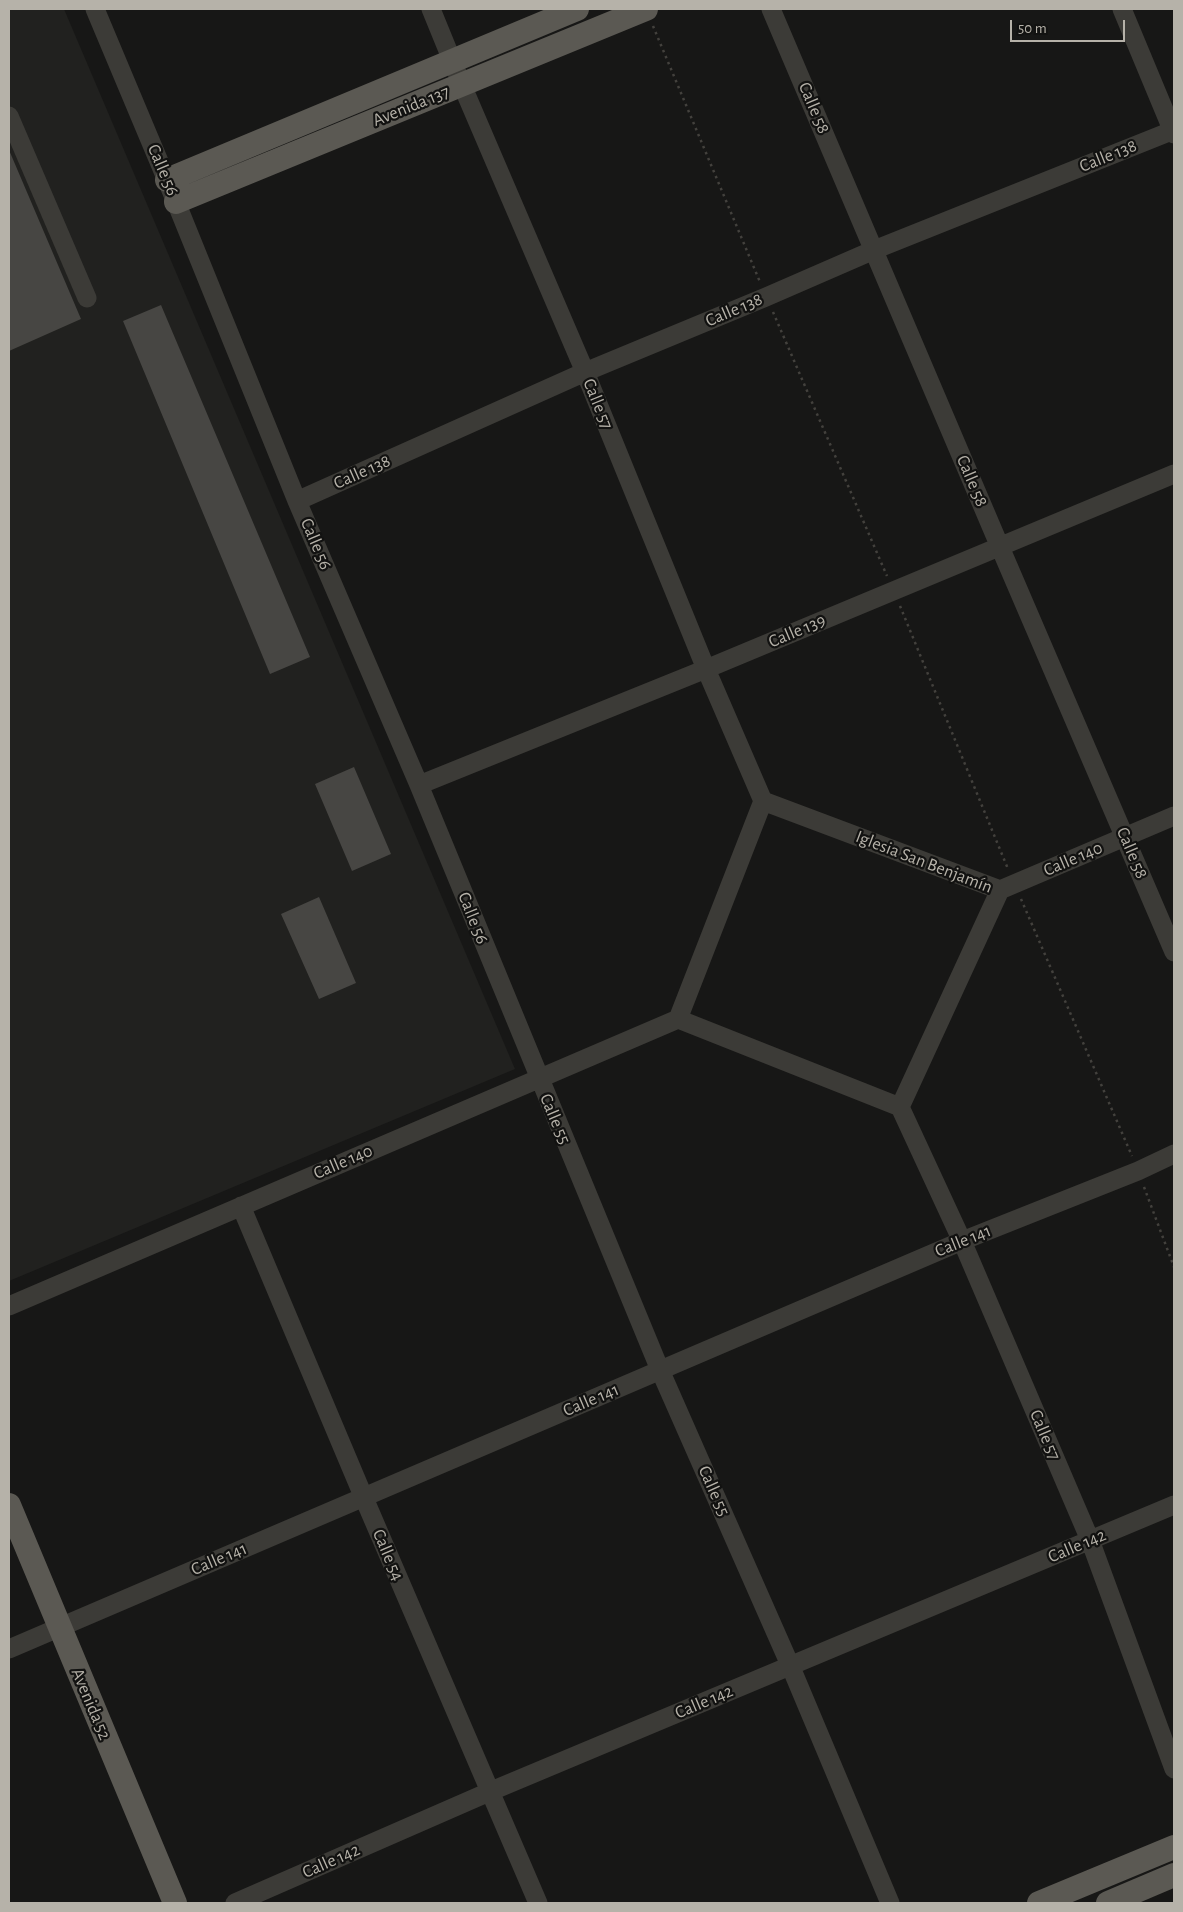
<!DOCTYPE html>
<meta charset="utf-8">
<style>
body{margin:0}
#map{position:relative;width:1183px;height:1912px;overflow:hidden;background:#171716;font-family:"Alegreya Sans",sans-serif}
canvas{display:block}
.frame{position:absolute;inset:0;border:10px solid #b6b2a9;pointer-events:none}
.scale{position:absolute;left:1010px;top:20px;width:115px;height:22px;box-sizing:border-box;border:2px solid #b6b2a9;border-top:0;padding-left:6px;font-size:15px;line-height:18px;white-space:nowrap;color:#b6b2a9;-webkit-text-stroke:4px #121211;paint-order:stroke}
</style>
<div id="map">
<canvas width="1183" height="1912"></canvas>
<div class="frame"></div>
<div class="scale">50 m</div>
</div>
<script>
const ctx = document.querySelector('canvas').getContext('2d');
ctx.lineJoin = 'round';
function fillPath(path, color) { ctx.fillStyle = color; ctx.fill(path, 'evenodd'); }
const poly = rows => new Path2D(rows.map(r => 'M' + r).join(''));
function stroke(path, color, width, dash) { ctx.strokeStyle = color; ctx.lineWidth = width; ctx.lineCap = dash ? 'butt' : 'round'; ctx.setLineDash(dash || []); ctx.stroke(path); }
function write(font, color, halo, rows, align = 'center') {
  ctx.font = font + ' "Alegreya Sans",sans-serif'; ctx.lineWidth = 4.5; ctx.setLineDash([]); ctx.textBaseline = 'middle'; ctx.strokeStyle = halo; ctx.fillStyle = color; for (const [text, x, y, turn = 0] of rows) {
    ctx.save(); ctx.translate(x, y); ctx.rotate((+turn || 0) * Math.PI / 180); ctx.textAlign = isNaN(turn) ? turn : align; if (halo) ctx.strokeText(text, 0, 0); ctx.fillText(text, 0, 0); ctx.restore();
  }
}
fillPath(poly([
 [9,9,64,9,515,1069,9,1281]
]), '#21211f');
fillPath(poly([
 [9,150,81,319,9,351],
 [161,305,310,657,270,674,123,321],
 [354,767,391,854,352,871,315,784],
 [319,897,356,983,319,999,281,914]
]), '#474643');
stroke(poly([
 [653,26,760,282],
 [773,312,887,576],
 [900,606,1008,869],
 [1021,899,1132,1156],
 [1144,1187,1174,1267]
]), '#43413d', 2.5, [2.5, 4]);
stroke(poly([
 [95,9,176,202,297,501,419,785,660,1370,790,1665,890,1903],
 [431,9,462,85,585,372,706,669,763,801],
 [771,9,1000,547,1174,952],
 [1122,9,1174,134],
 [9,116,87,298],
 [297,501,585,372,766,297,874,250,1174,130],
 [419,785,706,669,1174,474],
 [763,801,1000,890],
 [1000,890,1174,816],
 [678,1019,900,1107,1000,890],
 [678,1019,763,801],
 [900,1107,962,1241,1090,1540,1174,1769],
 [241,1206,364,1498,538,1903],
 [9,1306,678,1019],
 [9,1649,962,1241,1138,1171,1174,1154],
 [235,1903,489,1792,1174,1505]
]), '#3c3b37', 19);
stroke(poly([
 [167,180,577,9],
 [176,202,646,9],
 [9,1505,175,1903],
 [1039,1903,1174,1847],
 [1108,1903,1174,1875]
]), '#5b5953', 24);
write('18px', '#b6b2a9', '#121211', [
 ["Avenida 137",411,106,-22],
 ["Calle 58",814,108,67],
 ["Calle 138",1108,156,-22],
 ["Calle 56",163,170,67],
 ["Calle 138",734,310,-23],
 ["Calle 57",598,404,68],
 ["Calle 138",362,472,-24],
 ["Calle 58",972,481,67],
 ["Calle 56",316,544,67],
 ["Calle 139",797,631,-23],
 ["Calle 58",1132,853,67],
 ["Calle 140",1073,859,-23],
 ["Iglesia San Benjamín",924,862,21],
 ["Calle 56",473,918,68],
 ["Calle 55",555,1119,67],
 ["Calle 140",343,1162,-23],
 ["Calle 141",963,1241,-22],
 ["Calle 141",591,1400,-23],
 ["Calle 57",1045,1435,67],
 ["Calle 55",714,1491,66],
 ["Calle 142",1077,1546,-23],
 ["Calle 54",388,1555,67],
 ["Calle 141",219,1559,-23],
 ["Calle 142",704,1702,-23],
 ["Avenida 52",91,1704,67],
 ["Calle 142",331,1861,-24]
]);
</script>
